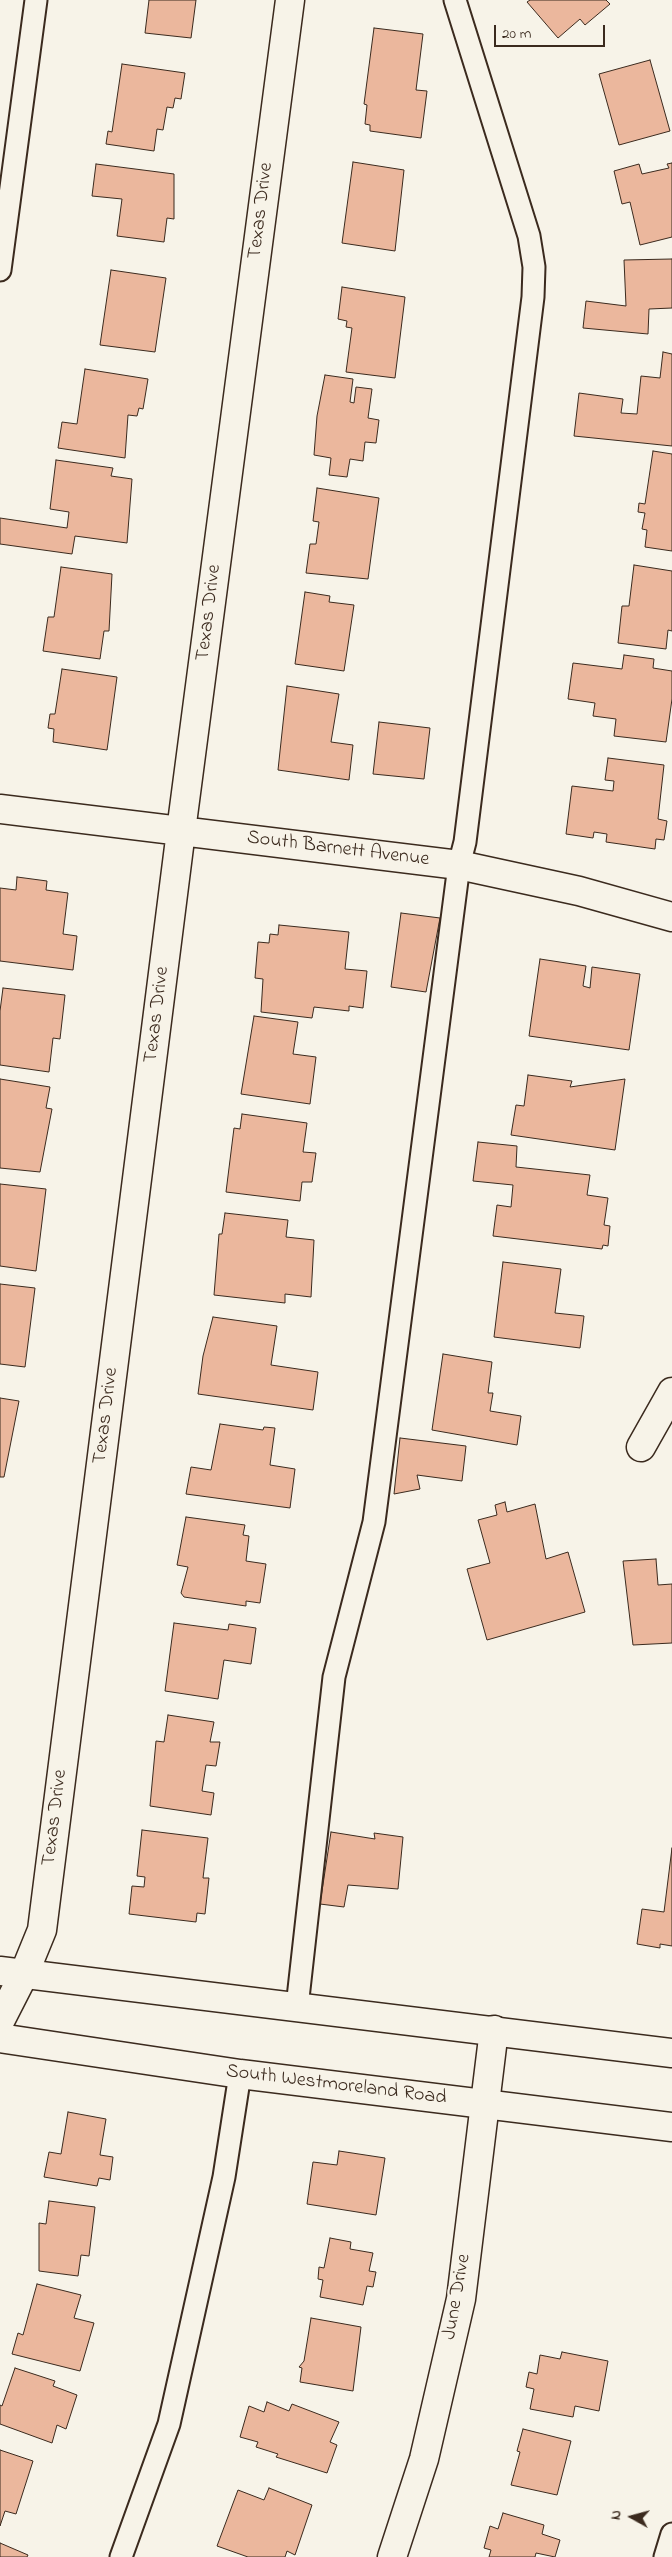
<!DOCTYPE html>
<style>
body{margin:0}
#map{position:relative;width:672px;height:2557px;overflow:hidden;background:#f7f3e8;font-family:"Indie Flower",sans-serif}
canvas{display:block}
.north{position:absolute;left:607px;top:2492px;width:50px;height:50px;-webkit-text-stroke:4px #f7f3e8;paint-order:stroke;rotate:277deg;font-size:14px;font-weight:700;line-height:20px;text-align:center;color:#3b2a1e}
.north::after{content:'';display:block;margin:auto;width:18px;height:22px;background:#3b2a1e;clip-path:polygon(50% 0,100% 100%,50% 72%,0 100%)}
.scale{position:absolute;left:494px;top:25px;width:111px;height:22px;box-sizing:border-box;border:2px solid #3b2a1e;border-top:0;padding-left:6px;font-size:15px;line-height:18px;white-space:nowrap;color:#3b2a1e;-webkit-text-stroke:4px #f7f3e8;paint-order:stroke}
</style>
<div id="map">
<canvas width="672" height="2557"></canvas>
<div class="north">N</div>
<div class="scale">20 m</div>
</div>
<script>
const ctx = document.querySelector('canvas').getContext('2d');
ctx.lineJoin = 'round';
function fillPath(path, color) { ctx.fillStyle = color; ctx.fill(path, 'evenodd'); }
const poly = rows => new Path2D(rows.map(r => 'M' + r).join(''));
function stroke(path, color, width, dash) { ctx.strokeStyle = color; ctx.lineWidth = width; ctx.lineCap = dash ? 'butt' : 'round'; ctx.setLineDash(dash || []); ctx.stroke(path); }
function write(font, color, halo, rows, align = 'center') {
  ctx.font = font + ' "Indie Flower",sans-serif'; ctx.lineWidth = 4.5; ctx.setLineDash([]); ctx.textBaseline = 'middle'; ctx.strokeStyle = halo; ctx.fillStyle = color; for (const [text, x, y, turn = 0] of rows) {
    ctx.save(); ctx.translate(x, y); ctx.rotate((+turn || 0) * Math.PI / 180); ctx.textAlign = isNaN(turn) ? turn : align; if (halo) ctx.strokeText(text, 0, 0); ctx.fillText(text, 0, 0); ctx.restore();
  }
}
const building = poly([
 [149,0,196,0,191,38,145,33,149,0],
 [530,0,606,0,610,4,585,25,580,19,558,38,527,2,530,0],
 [374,28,423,34,416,90,427,91,421,138,370,131,370,125,365,124,367,105,364,104,374,28],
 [650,60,670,131,619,145,599,74,650,60],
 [122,64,185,73,181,99,175,98,173,108,167,107,163,130,157,129,154,151,106,144,108,131,112,132,122,64],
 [353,162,404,170,395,251,342,243,353,162],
 [672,163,672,237,640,245,630,202,622,204,614,171,639,164,642,174,669,168,667,164,672,163],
 [96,164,174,174,174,219,167,218,164,242,117,236,122,199,92,196,96,164],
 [672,259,672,308,649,309,648,334,583,328,586,301,626,306,624,260,672,259],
 [111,270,166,278,155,352,100,345,111,270],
 [342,287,405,297,395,378,346,372,352,328,346,327,347,321,338,319,342,287],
 [663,352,672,354,672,446,574,436,579,393,623,399,621,413,637,414,641,376,660,378,663,352],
 [85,369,148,379,143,409,139,408,137,416,128,415,125,458,58,448,62,422,77,424,85,369],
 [325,375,353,379,350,402,354,403,356,387,372,389,368,418,379,420,376,443,365,442,363,461,350,459,347,477,329,475,331,458,314,455,317,416,325,375],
 [653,451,672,454,672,551,645,547,647,530,642,529,645,513,638,512,639,503,645,504,653,451],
 [56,460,113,468,111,476,132,479,127,543,75,536,72,554,0,544,0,518,67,528,69,512,50,509,56,460],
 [317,488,379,498,368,579,306,573,310,544,316,544,319,522,313,521,317,488],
 [634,565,672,571,672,631,668,630,666,649,618,643,622,606,629,606,634,565],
 [61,567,112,574,109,631,104,631,100,659,43,651,48,617,54,617,61,567],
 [305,592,330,596,329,602,354,605,344,671,295,664,305,592],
 [624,655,654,659,653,668,672,671,672,699,666,742,614,736,616,719,593,716,595,703,568,699,573,663,622,669,624,655],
 [62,669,117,677,107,750,53,742,54,729,48,728,50,714,55,714,62,669],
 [287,686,339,694,331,742,353,745,349,780,278,770,287,686],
 [379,722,430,728,424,779,373,774,379,722],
 [608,758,664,765,658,819,667,821,664,840,656,839,655,849,606,842,607,834,594,832,593,838,566,834,572,786,613,791,614,781,605,780,608,758],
 [17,877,47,881,46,890,68,893,63,934,77,936,73,970,0,961,0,888,16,890,17,877],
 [401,913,440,918,426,992,391,987,401,913],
 [279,925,349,932,345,969,367,971,363,1008,349,1006,349,1011,314,1007,312,1018,261,1012,263,979,255,978,258,942,269,943,270,934,278,935,279,925],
 [540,959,586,966,583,986,590,988,592,967,640,974,629,1050,529,1036,540,959],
 [3,988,65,995,60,1039,53,1038,49,1072,0,1065,0,1011,3,988],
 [254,1016,298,1022,293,1054,316,1057,310,1104,241,1094,254,1016],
 [528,1075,572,1081,570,1087,625,1079,615,1150,511,1135,516,1105,524,1106,528,1075],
 [0,1079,50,1087,46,1108,52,1109,40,1172,0,1168,0,1079],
 [242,1114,307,1123,303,1152,316,1153,312,1182,302,1182,300,1201,226,1192,234,1128,240,1129,242,1114],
 [478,1142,517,1146,516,1167,590,1175,587,1195,608,1198,604,1225,610,1226,608,1246,603,1245,602,1249,493,1236,497,1205,511,1207,513,1185,473,1181,478,1142],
 [0,1184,46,1189,36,1271,0,1266,0,1184],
 [225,1213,288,1220,286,1237,314,1240,311,1297,285,1294,285,1303,214,1295,219,1234,222,1234,225,1213],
 [503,1262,561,1269,555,1313,584,1316,580,1348,494,1337,503,1262],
 [0,1284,35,1288,25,1367,0,1364,0,1284],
 [213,1317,277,1326,271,1365,318,1372,313,1410,198,1394,203,1356,213,1317],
 [443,1354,492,1362,488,1393,493,1393,490,1411,521,1416,517,1445,432,1430,443,1354],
 [0,1398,19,1401,4,1477,0,1477,0,1398],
 [220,1424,263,1430,264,1427,275,1428,270,1465,295,1469,290,1508,186,1494,191,1467,211,1470,220,1424],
 [400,1438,466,1446,462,1481,417,1475,420,1489,394,1494,400,1438],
 [505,1502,507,1512,535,1504,546,1559,568,1552,585,1612,487,1640,467,1569,490,1563,478,1520,497,1515,495,1505,505,1502],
 [186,1517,245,1525,243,1535,249,1536,246,1561,266,1564,260,1603,246,1601,246,1606,184,1597,181,1593,188,1567,177,1565,186,1517],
 [656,1559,658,1585,672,1584,672,1643,633,1645,623,1561,656,1559],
 [174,1623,228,1630,229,1624,256,1628,251,1664,224,1660,218,1699,165,1691,174,1623],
 [168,1715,214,1722,210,1742,220,1742,216,1766,206,1765,202,1791,214,1793,211,1815,150,1806,156,1741,164,1742,168,1715],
 [142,1830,208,1838,203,1878,209,1878,205,1914,197,1913,196,1922,129,1914,132,1886,144,1887,145,1877,137,1876,142,1830],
 [331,1832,375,1839,374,1833,403,1837,398,1889,348,1885,344,1907,320,1904,331,1832],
 [672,1848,672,1946,660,1944,660,1948,637,1944,642,1909,664,1912,672,1848],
 [68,2112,106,2119,100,2155,113,2157,110,2180,99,2178,97,2186,44,2177,49,2152,61,2154,68,2112],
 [339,2151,385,2158,376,2215,307,2204,313,2162,337,2165,339,2151],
 [49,2201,95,2207,89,2256,81,2255,78,2276,39,2271,39,2223,46,2224,49,2201],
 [330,2238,351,2242,350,2249,373,2253,369,2271,376,2272,373,2287,367,2286,363,2305,320,2297,323,2280,318,2279,319,2267,324,2268,330,2238],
 [37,2284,81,2295,74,2318,94,2323,80,2371,12,2354,18,2333,23,2335,37,2284],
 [311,2318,361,2327,353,2391,300,2382,302,2368,299,2367,304,2361,311,2318],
 [562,2352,608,2361,599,2411,575,2406,573,2417,530,2409,534,2389,526,2387,529,2372,537,2374,540,2355,560,2359,562,2352],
 [15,2368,55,2381,53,2386,77,2395,66,2429,57,2425,52,2443,0,2424,0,2405,2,2406,15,2368],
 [267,2402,289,2411,292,2404,339,2422,330,2442,337,2445,327,2473,276,2457,278,2454,256,2447,258,2442,240,2437,249,2406,264,2412,267,2402],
 [523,2429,571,2441,557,2495,511,2485,520,2452,517,2451,523,2429],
 [0,2450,33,2461,16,2514,5,2511,0,2526,0,2450],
 [269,2488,312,2505,295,2555,287,2551,285,2557,248,2557,217,2546,238,2490,264,2500,269,2488],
 [503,2513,544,2525,542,2534,560,2540,555,2557,536,2553,535,2557,489,2557,491,2550,484,2548,490,2526,498,2529,503,2513],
 [0,2543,28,2555,27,2557,0,2557,0,2543]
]);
fillPath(building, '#ebb79d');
stroke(building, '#3b2a1e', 1);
const service = poly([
 [0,270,36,0],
 [297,2007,334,1677,374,1522,459,865,465,842,533,297,534,267,529,236,455,0],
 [121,2557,169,2424,224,2177,240,2074],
 [665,2557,672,2534]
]);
const minor = poly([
 [0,809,459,865,579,891,672,917],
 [641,1447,672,1392],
 [0,2021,24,1974,42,1930,181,831,290,0],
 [392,2557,424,2459,461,2299,494,2030]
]);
const secondary = poly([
 [0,1971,672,2053],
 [0,2038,240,2074,672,2127]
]);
stroke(service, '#3b2a1e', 25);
stroke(minor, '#3b2a1e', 31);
stroke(secondary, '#3b2a1e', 31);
stroke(service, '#f7f3e8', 21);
stroke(minor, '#f7f3e8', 28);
stroke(secondary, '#f7f3e8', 28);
write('20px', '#3b2a1e', '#f7f3e8', [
 ["Texas Drive",262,211,-83],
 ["Texas Drive",210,613,-83],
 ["South Barnett Avenue",338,850,7],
 ["Texas Drive",158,1015,-83],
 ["Texas Drive",107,1416,-83],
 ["Texas Drive",56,1818,-83],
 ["South Westmoreland Road",336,2086,7],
 ["June Drive",458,2297,-80]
]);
</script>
